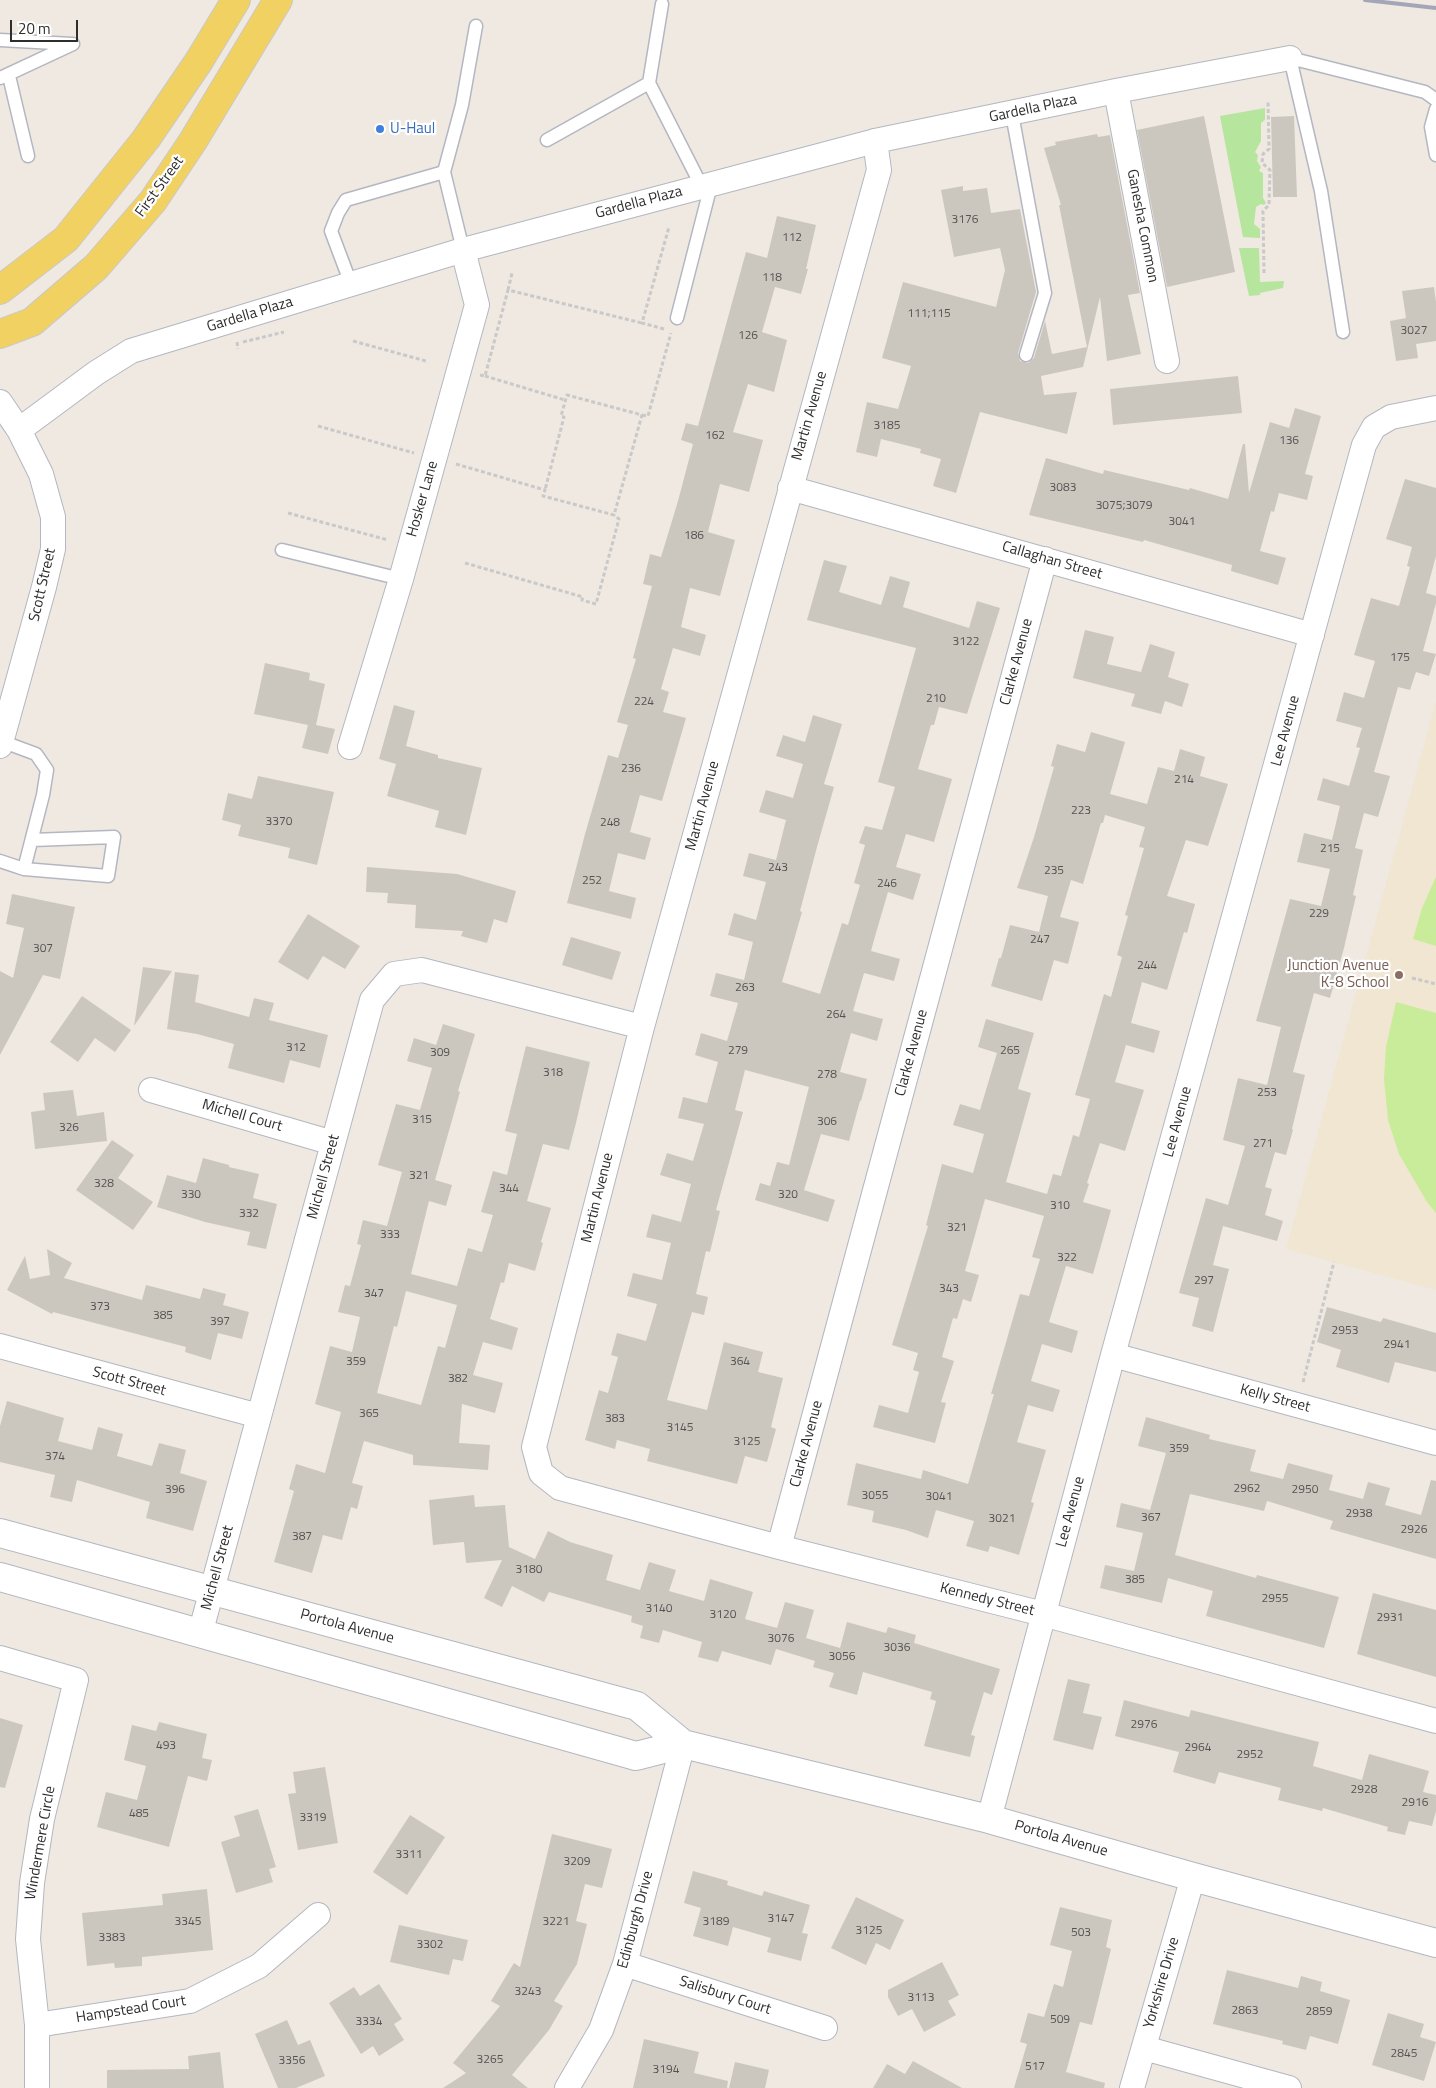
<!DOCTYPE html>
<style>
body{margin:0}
#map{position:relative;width:1436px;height:2088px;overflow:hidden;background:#efe9e1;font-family:"Titillium Web",sans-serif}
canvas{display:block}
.scale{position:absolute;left:10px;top:20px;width:68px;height:22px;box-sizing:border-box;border:2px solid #2e2e2e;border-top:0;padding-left:6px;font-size:15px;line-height:18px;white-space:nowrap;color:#2e2e2e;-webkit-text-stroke:4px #fff;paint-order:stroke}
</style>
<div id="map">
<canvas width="1436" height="2088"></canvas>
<div class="scale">20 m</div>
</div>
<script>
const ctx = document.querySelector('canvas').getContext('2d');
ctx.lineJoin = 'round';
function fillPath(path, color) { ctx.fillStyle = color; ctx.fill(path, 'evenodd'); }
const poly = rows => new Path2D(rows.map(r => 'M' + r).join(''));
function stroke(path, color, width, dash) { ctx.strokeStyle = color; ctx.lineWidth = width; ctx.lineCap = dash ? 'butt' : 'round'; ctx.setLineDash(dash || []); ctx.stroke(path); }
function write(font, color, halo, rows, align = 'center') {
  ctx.font = font + ' "Titillium Web",sans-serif'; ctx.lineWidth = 4.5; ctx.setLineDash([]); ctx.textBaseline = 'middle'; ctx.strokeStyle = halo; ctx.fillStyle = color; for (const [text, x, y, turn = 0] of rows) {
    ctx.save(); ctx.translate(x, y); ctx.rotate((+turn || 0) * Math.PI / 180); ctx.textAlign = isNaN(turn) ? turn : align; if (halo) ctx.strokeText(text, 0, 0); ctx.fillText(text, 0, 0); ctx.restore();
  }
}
fillPath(poly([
 [1436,701,1436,1290,1286,1249]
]), '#f0e6d1');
fillPath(poly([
 [1265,108,1265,120,1261,123,1261,141,1255,152,1258,155,1257,161,1261,167,1259,171,1263,173,1263,198,1266,203,1264,205,1261,204,1256,207,1254,224,1260,229,1260,238,1243,237,1220,116],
 [1239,248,1259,248,1260,282,1284,281,1283,288,1260,293,1260,295,1249,296]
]), '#b6e59e');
fillPath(poly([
 [1436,877,1436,946,1413,939,1422,908],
 [1396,1002,1436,1013,1436,1213,1427,1202,1399,1154,1388,1120,1384,1079,1386,1047]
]), '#c9ec9a');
fillPath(poly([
 [1204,116,1235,272,1167,287,1137,130],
 [1294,116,1297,197,1273,197,1271,117],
 [1097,134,1098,137,1110,135,1140,293,1128,295,1141,354,1107,361,1100,297,1083,367,1041,376,1044,395,1077,392,1067,434,980,412,956,493,933,486,941,459,920,453,921,449,881,439,877,457,856,452,867,402,898,409,911,366,882,358,903,282,996,307,1005,270,1000,248,954,257,941,190,963,186,963,191,987,188,991,213,1020,209,1036,292,1018,353,1020,361,1028,363,1034,358,1045,321,1052,354,1087,347,1059,205,1061,205,1044,148,1056,145,1055,142],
 [777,216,816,225,806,269,808,269,801,294,775,287,762,332,787,340,774,392,748,384,733,432,763,440,749,492,720,484,708,532,735,540,720,596,690,588,681,627,706,635,700,656,673,648,661,689,669,692,663,712,686,718,662,801,640,795,630,832,651,838,645,860,618,853,609,891,636,898,631,919,567,903,585,834,608,755,618,758,628,725,617,722,636,659,633,658,652,586,643,584,650,554,661,557,678,501,693,444,681,440,686,423,698,426,746,252,767,258],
 [1434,287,1436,302,1436,341,1416,344,1418,358,1396,361,1390,321,1406,318,1402,291],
 [1238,376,1242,413,1113,425,1110,389],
 [1295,408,1321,416,1305,474,1313,476,1307,500,1279,493,1274,512,1271,511,1260,551,1286,558,1278,585,1231,571,1232,565,1144,540,1143,542,1029,515,1046,458,1103,474,1104,470,1189,490,1190,488,1228,499,1243,444,1245,444,1249,493,1270,422,1289,428],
 [1405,479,1436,488,1436,556,1426,593,1436,596,1436,603,1423,651,1436,654,1429,676,1416,672,1410,690,1398,687,1374,772,1390,776,1378,817,1364,813,1355,848,1363,850,1353,895,1356,896,1344,948,1330,998,1314,993,1293,1072,1305,1075,1292,1129,1293,1130,1286,1155,1275,1152,1265,1187,1272,1189,1265,1215,1283,1221,1277,1241,1223,1226,1213,1265,1229,1269,1213,1332,1192,1326,1199,1298,1179,1293,1206,1198,1228,1205,1245,1146,1223,1140,1238,1078,1267,1085,1281,1027,1256,1021,1290,899,1321,906,1330,869,1297,862,1304,833,1332,840,1340,806,1317,800,1323,778,1349,786,1360,748,1356,747,1362,728,1336,721,1344,692,1364,698,1375,661,1354,655,1371,598,1399,606,1410,567,1407,566,1412,547,1386,539],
 [824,560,847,566,839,592,881,605,890,576,910,582,903,607,969,628,977,601,1000,608,967,714,939,707,934,725,931,725,918,769,952,779,934,842,906,834,896,867,921,874,913,900,888,892,876,933,871,951,900,959,894,981,864,973,853,1011,883,1019,877,1041,851,1033,840,1072,867,1079,861,1101,860,1101,849,1141,821,1134,804,1190,835,1200,828,1222,755,1200,760,1183,770,1186,777,1162,789,1165,809,1087,745,1070,735,1110,743,1112,716,1210,720,1211,710,1252,706,1251,696,1294,708,1297,704,1315,692,1312,667,1400,707,1410,724,1342,763,1352,758,1372,783,1378,771,1427,776,1429,767,1462,745,1456,737,1484,647,1461,650,1449,617,1440,615,1449,585,1440,599,1390,608,1393,618,1357,611,1355,617,1333,646,1341,657,1304,627,1296,633,1273,662,1280,671,1243,646,1237,652,1214,681,1222,691,1184,660,1175,667,1153,693,1161,704,1124,678,1118,683,1097,707,1103,718,1062,695,1055,701,1033,727,1041,738,1003,710,996,716,973,744,980,753,942,728,935,734,913,756,920,766,882,743,876,749,853,776,860,786,820,759,812,766,790,793,798,803,764,776,756,783,735,805,742,813,715,842,724,824,784,834,787,817,847,800,911,802,912,782,982,820,994,842,923,848,925,860,885,854,883,865,845,859,843,865,826,882,830,895,787,878,782,916,648,807,620],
 [1085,630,1114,637,1107,664,1141,672,1150,644,1175,652,1168,677,1189,684,1182,707,1165,701,1161,714,1131,706,1135,694,1073,678],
 [265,663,310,673,309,680,325,684,316,725,335,729,328,754,302,748,308,725,254,714],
 [394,705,415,711,406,746,438,755,438,758,482,768,466,835,435,827,439,811,387,796,396,764,379,759],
 [1091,732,1125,742,1110,794,1147,804,1158,767,1174,771,1180,749,1205,757,1200,776,1228,784,1208,846,1186,840,1167,896,1195,904,1187,933,1184,932,1167,990,1142,982,1131,1023,1160,1031,1154,1053,1126,1045,1115,1082,1144,1090,1125,1151,1100,1143,1087,1183,1089,1184,1083,1202,1111,1210,1093,1274,1066,1266,1049,1322,1078,1331,1072,1353,1042,1344,1031,1381,1060,1390,1053,1412,1028,1405,1017,1442,1046,1450,1031,1502,1034,1503,1019,1555,990,1546,988,1552,966,1546,974,1521,936,1510,928,1538,906,1530,872,1522,874,1511,847,1505,856,1463,921,1479,923,1470,968,1484,994,1394,991,1394,1020,1294,1029,1296,1040,1259,1032,1257,1044,1216,985,1199,965,1271,979,1275,971,1302,963,1299,957,1319,953,1318,942,1357,954,1361,941,1402,946,1403,935,1443,873,1427,879,1405,908,1413,919,1372,913,1370,918,1353,892,1345,928,1226,926,1225,942,1164,973,1173,984,1134,953,1125,960,1104,980,1110,997,1053,978,1047,986,1019,1034,1033,1018,1089,1031,1093,1006,1182,1047,1194,1053,1174,1061,1176,1073,1135,1079,1137,1090,1099,1075,1095,1104,994,1111,997,1122,957,1117,955,1128,916,1125,915,1144,848,1139,847,1145,827,1105,815,1103,823,1101,823,1083,884,1071,880,1060,917,1079,922,1068,964,1054,960,1042,1001,991,986,999,958,1001,958,1010,925,1039,932,1048,896,1017,888,1034,837,1054,767,1051,766,1057,744,1085,752],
 [258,776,334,792,317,865,288,858,290,848,238,836,241,825,222,820,228,793,252,799],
 [367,867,457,874,516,891,507,923,494,919,487,943,461,936,463,931,415,928,416,905,387,903,388,893,366,892],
 [12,894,75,907,60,979,43,975,0,1055,0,971,13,978,24,928,6,924],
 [308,914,360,946,345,969,323,956,308,980,278,962],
 [571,937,621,952,612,980,562,965],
 [143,967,172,971,134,1026],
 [175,972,199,975,195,1002,249,1017,254,998,274,1003,269,1020,328,1035,320,1068,290,1060,284,1083,228,1068,234,1044,197,1034,167,1029],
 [82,996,131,1030,115,1052,95,1038,78,1062,50,1042],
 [443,1024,475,1034,458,1091,460,1092,435,1180,452,1185,446,1206,429,1201,411,1274,457,1286,468,1248,482,1252,493,1215,481,1212,493,1171,507,1175,517,1134,505,1131,526,1046,590,1062,576,1123,569,1150,543,1144,527,1201,551,1208,541,1242,543,1243,535,1271,509,1263,504,1283,501,1282,490,1319,518,1328,512,1350,483,1342,473,1375,503,1383,495,1413,462,1404,459,1443,490,1445,488,1470,413,1465,413,1455,364,1441,352,1483,363,1486,357,1509,351,1507,342,1540,323,1535,312,1573,274,1562,294,1491,289,1489,296,1464,325,1473,341,1412,315,1404,330,1346,352,1352,360,1317,338,1312,345,1285,350,1286,361,1245,357,1244,363,1220,387,1226,402,1172,378,1165,396,1104,420,1110,432,1068,407,1061,414,1038,436,1045],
 [406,1291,457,1305,445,1348,438,1346,421,1405,377,1393,394,1326,397,1327],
 [73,1090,77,1116,104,1112,107,1141,35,1149,31,1112,45,1110,43,1093],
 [112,1140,134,1155,118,1178,153,1202,133,1230,76,1190],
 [203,1158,229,1165,229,1167,259,1174,253,1198,277,1204,266,1249,247,1245,250,1232,205,1222,157,1207,167,1175,196,1183],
 [47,1249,72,1263,64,1278,142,1300,146,1285,200,1299,203,1288,226,1294,223,1305,249,1312,242,1339,218,1333,211,1360,185,1352,186,1347,53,1312,52,1314,7,1290,25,1256,30,1279,50,1275],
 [1327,1307,1381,1322,1383,1318,1436,1333,1436,1372,1395,1362,1389,1383,1336,1367,1341,1350,1317,1342],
 [7,1401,64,1418,58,1441,92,1450,98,1427,123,1434,117,1456,152,1466,159,1443,186,1450,180,1473,207,1481,193,1531,146,1518,150,1502,77,1480,72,1502,50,1497,55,1475,0,1462,0,1426],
 [1146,1417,1210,1435,1209,1439,1256,1450,1250,1471,1283,1479,1288,1463,1333,1475,1329,1490,1363,1499,1368,1482,1390,1488,1385,1505,1421,1515,1431,1480,1436,1481,1436,1559,1330,1529,1333,1521,1267,1501,1264,1511,1190,1494,1175,1555,1256,1578,1257,1575,1339,1597,1324,1648,1206,1616,1213,1591,1168,1578,1162,1603,1100,1588,1105,1565,1134,1571,1143,1533,1116,1527,1121,1503,1150,1510,1166,1453,1138,1446],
 [474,1495,475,1507,505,1505,509,1547,535,1559,548,1531,570,1542,613,1555,606,1580,640,1590,649,1562,676,1570,669,1591,704,1601,710,1579,753,1592,745,1619,777,1628,785,1602,814,1610,806,1638,840,1648,847,1622,886,1633,888,1627,916,1635,914,1643,1000,1669,992,1695,984,1692,971,1735,975,1736,970,1757,924,1746,936,1701,930,1699,932,1692,863,1672,857,1695,829,1687,834,1673,813,1667,815,1661,776,1649,771,1665,722,1651,718,1662,698,1657,702,1642,663,1630,659,1643,640,1638,643,1626,631,1622,632,1616,549,1592,544,1602,512,1586,502,1607,484,1598,502,1560,466,1563,464,1542,433,1545,429,1500],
 [1373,1593,1436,1610,1436,1677,1357,1654],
 [1068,1679,1090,1684,1083,1713,1102,1717,1093,1750,1053,1740],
 [1124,1700,1189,1717,1191,1710,1319,1742,1313,1766,1362,1780,1369,1754,1429,1771,1423,1792,1436,1795,1436,1811,1432,1826,1409,1821,1405,1835,1387,1831,1388,1827,1323,1808,1322,1811,1278,1800,1281,1788,1219,1772,1215,1784,1173,1772,1179,1752,1115,1736],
 [0,1718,23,1725,5,1788,0,1787],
 [159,1722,207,1734,202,1758,212,1760,207,1781,188,1776,169,1847,97,1827,106,1792,137,1800,146,1766,124,1760,132,1725,156,1731],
 [325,1767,338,1843,298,1850,288,1794,296,1793,293,1772],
 [258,1809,276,1867,269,1869,273,1882,236,1893,221,1842,240,1836,234,1816],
 [410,1815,445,1837,407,1895,373,1872],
 [552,1834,612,1849,602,1888,585,1884,576,1921,587,1924,577,1964,554,2001,563,2006,549,2030,512,2075,528,2088,443,2088,466,2073,453,2063,500,2006,491,2001,514,1963,520,1967],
 [693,1871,728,1881,727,1885,762,1896,764,1891,810,1905,802,1933,808,1934,801,1961,767,1952,771,1938,733,1927,728,1946,693,1936,701,1908,684,1903],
 [207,1889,213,1950,142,1957,142,1966,115,1968,114,1963,87,1966,82,1913,163,1905,162,1894],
 [856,1897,904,1920,890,1950,876,1943,866,1965,831,1948],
 [1060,1907,1112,1920,1106,1947,1111,1949,1092,2025,1080,2022,1066,2072,1105,2083,1104,2088,1014,2088,1027,2044,1020,2042,1028,2013,1044,2017,1054,1984,1063,1987,1072,1951,1050,1945],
 [399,1925,468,1940,463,1961,453,1959,449,1975,390,1962],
 [942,1962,959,1995,948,2001,956,2015,924,2032,912,2009,898,2016,888,1997,888,1990],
 [1227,1970,1298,1988,1301,1976,1322,1982,1320,1991,1350,2000,1338,2044,1310,2036,1306,2050,1282,2044,1283,2041,1213,2024],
 [379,1984,402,2019,394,2024,404,2040,379,2056,373,2046,361,2054,329,2003,354,1987,360,1996],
 [1388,2013,1424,2024,1420,2037,1436,2042,1424,2081,1372,2065],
 [287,2020,298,2045,310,2040,325,2076,296,2088,278,2088,255,2034],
 [644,2039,699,2052,694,2073,728,2081,727,2088,633,2088],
 [220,2052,224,2088,107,2088,107,2070,189,2069,188,2056],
 [913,2061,962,2088,873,2088,887,2064,905,2074],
 [735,2062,769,2070,765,2088,729,2088]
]), '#cbc7bf');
const lane = poly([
 [0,40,72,44],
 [9,76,28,156],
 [0,78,73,44],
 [649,83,662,4],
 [1436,109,1431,127,1436,155],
 [1012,114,1045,293,1026,355],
 [547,140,649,83,702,187],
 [463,250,444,172,462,105,476,26],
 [351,284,331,231,338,213,346,200,444,172],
 [677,318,711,185],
 [1343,332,1321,191,1290,58,1425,92,1436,100],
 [282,550,401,579],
 [1,741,36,754,47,770,43,795,24,869],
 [0,861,24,869,108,876,114,837,32,840]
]);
const street = poly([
 [1116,91,1167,361],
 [875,141,879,170,642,1027,534,1447,541,1473,560,1488,779,1547,1043,1614,1436,1721],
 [0,402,19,430,41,474,53,517,53,549,44,587,0,746],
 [19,430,96,373,131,351,463,250,875,141,1116,91,1290,58],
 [790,488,1312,635],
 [350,747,401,579,477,305,463,250],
 [151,1090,333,1143],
 [0,1346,259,1416],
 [1113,1355,1436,1443],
 [779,1547,1045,559],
 [200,1634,372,1000,394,974,422,970,642,1027],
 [0,1658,76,1680,42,1819,32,1883,28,1939,37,2025,37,2088],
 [989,1819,1113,1355,1364,445,1374,427,1391,417,1436,408],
 [625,1964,825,2028],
 [37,2025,190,2001,259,1966,318,1915],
 [1144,2048,1289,2088],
 [567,2088,601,2030,625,1964,683,1744],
 [1132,2088,1193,1877]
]);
const secondary = poly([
 [0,1533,637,1706,683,1744,989,1819,1193,1877,1436,1943],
 [0,1577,636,1756,683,1744]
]);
const primary = poly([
 [0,290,66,239,146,139,199,61,236,0],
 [0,334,32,322,96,267,153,201,193,141,278,0]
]);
stroke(lane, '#b4b7c1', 15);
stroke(street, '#b4b7c1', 26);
stroke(secondary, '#b4b7c1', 30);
stroke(primary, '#c9c9c9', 30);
stroke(poly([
 [1264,273,1263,211,1269,205,1270,170,1262,163,1263,154,1269,149,1268,100],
 [508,290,512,273],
 [664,329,642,323,669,227],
 [353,341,426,361],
 [237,342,238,349],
 [243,342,284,332],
 [480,375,485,376,508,290,642,323],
 [485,376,565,400],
 [642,415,648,416,671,333],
 [318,426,414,453],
 [456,464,545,490,543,496,614,515,642,415,567,395,561,416,564,417,545,490],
 [288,513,388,540],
 [465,563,583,597,582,600,596,604,619,519,614,515],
 [1412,978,1436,984],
 [1303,1382,1334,1262]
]), '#c9c9c9', 3, [4, 2.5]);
stroke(lane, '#fff', 12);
stroke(street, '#fff', 24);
stroke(secondary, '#fff', 28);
stroke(primary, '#f2d163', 28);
stroke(poly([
 [1365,0,1436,8]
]), '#a3a6b8', 4);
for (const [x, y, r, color] of [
 [380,129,5,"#3f7fe0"],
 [1399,975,5,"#8d6e63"]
]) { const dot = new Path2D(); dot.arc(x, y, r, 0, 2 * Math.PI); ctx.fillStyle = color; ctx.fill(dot); stroke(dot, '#fff', 2); }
write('12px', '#555452', null, [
 ["3176",965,220],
 ["112",792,238],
 ["118",772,278],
 ["111;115",929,314],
 ["3027",1414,331],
 ["126",748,336],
 ["3185",887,426],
 ["162",715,436],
 ["136",1289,441],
 ["3083",1063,488],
 ["3075;3079",1124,506],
 ["3041",1182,522],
 ["186",694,536],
 ["3122",966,642],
 ["175",1400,658],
 ["210",936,699],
 ["224",644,702],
 ["236",631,769],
 ["214",1184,780],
 ["223",1081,811],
 ["3370",279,822],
 ["248",610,823],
 ["215",1330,849],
 ["243",778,868],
 ["235",1054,871],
 ["252",592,881],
 ["246",887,884],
 ["229",1319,914],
 ["247",1040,940],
 ["307",43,949],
 ["244",1147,966],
 ["263",745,988],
 ["264",836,1015],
 ["312",296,1048],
 ["279",738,1051],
 ["265",1010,1051],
 ["309",440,1053],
 ["318",553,1073],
 ["278",827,1075],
 ["253",1267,1093],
 ["315",422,1120],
 ["306",827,1122],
 ["326",69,1128],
 ["271",1263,1144],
 ["321",419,1176],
 ["328",104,1184],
 ["344",509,1189],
 ["330",191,1195],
 ["320",788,1195],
 ["310",1060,1206],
 ["332",249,1214],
 ["321",957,1228],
 ["333",390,1235],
 ["322",1067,1258],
 ["297",1204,1281],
 ["343",949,1289],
 ["347",374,1294],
 ["373",100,1307],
 ["385",163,1316],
 ["397",220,1322],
 ["2953",1345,1331],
 ["2941",1397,1345],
 ["359",356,1362],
 ["364",740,1362],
 ["382",458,1379],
 ["365",369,1414],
 ["383",615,1419],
 ["3145",680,1428],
 ["3125",747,1442],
 ["359",1179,1449],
 ["374",55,1457],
 ["2962",1247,1489],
 ["396",175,1490],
 ["2950",1305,1490],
 ["3055",875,1496],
 ["3041",939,1497],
 ["2938",1359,1514],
 ["367",1151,1518],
 ["3021",1002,1519],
 ["2926",1414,1530],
 ["387",302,1537],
 ["3180",529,1570],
 ["385",1135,1580],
 ["2955",1275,1599],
 ["3140",659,1609],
 ["3120",723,1615],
 ["2931",1390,1618],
 ["3076",781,1639],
 ["3036",897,1648],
 ["3056",842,1657],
 ["2976",1144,1725],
 ["493",166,1746],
 ["2964",1198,1748],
 ["2952",1250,1755],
 ["2928",1364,1790],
 ["2916",1415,1803],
 ["485",139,1814],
 ["3319",313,1818],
 ["3311",409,1855],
 ["3209",577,1862],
 ["3147",781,1919],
 ["3345",188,1922],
 ["3221",556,1922],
 ["3189",716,1922],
 ["3125",869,1931],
 ["503",1081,1933],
 ["3383",112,1938],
 ["3302",430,1945],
 ["3243",528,1992],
 ["3113",921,1998],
 ["2863",1245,2011],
 ["2859",1319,2012],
 ["509",1060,2020],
 ["3334",369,2022],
 ["2845",1404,2054],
 ["3265",490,2060],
 ["3356",292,2061],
 ["517",1035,2067],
 ["3194",666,2070]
]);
write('15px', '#2e2e2e', '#fff', [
 ["Gardella Plaza",1033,109,-12],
 ["First Street",160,187,-54],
 ["Gardella Plaza",639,203,-15],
 ["Ganesha Common",1142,226,79],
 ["Gardella Plaza",250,315,-17],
 ["Martin Avenue",810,416,-74],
 ["Hosker Lane",423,499,-74],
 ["Callaghan Street",1052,561,16],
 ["Scott Street",43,585,-77],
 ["Clarke Avenue",1017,662,-75],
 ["Lee Avenue",1286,731,-75],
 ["Martin Avenue",703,806,-75],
 ["Clarke Avenue",912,1053,-75],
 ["Michell Court",242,1116,16],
 ["Lee Avenue",1178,1122,-75],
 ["Michell Street",324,1177,-75],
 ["Martin Avenue",598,1198,-76],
 ["Scott Street",129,1382,15],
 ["Kelly Street",1275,1399,15],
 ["Clarke Avenue",807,1444,-75],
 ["Lee Avenue",1071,1512,-75],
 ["Michell Street",218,1568,-75],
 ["Kennedy Street",987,1600,14],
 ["Portola Avenue",347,1627,15],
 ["Portola Avenue",1061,1839,16],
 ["Windermere Circle",41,1843,-80],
 ["Edinburgh Drive",636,1920,-75],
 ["Yorkshire Drive",1162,1983,-74],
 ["Salisbury Court",725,1996,18],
 ["Hampstead Court",131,2010,-9]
]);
write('15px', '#366cbe', '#fff', [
 ["U-Haul",390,129]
], 'left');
write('15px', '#785e54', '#fff', [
 ["Junction Avenue",1389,966],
 ["K-8 School",1389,983]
], 'right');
</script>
